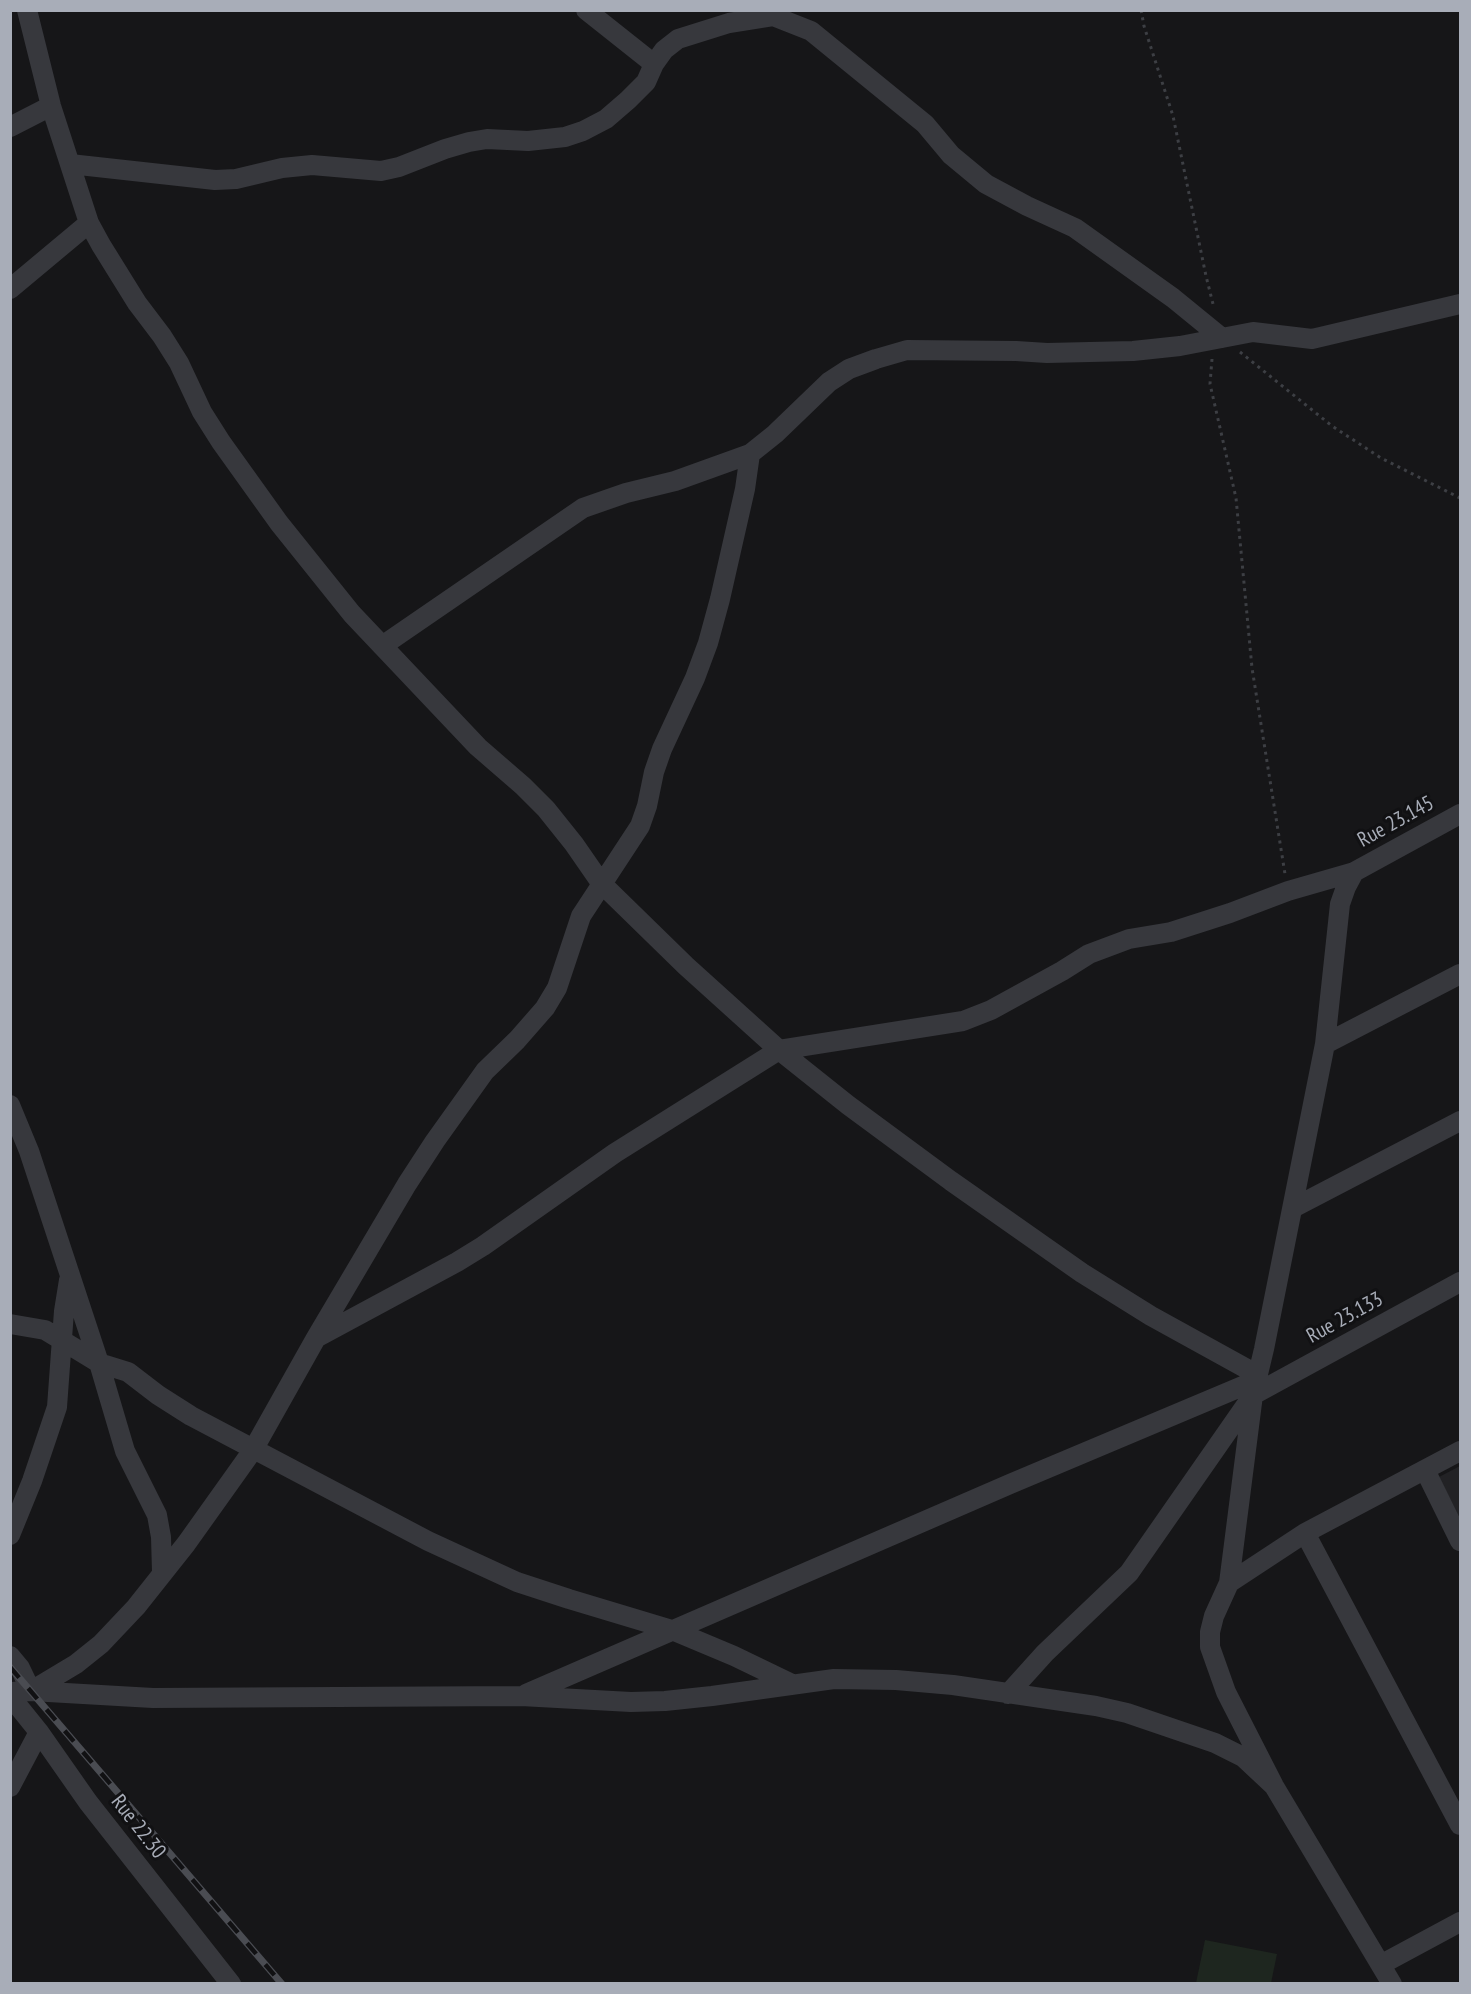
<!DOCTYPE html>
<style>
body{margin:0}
#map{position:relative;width:1471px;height:1994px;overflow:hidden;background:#161618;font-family:"PT Sans Narrow",sans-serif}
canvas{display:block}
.frame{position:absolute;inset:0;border:12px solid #a8adb8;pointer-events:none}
</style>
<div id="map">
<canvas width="1471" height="1994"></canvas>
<div class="frame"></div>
</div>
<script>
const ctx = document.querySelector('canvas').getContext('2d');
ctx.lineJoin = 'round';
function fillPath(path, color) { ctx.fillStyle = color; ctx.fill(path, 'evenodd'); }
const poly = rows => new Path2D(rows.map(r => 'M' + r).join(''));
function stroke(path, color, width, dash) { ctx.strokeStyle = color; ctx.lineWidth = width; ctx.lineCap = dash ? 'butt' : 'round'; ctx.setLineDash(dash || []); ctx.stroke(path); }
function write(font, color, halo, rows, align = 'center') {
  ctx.font = font + ' "PT Sans Narrow",sans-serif'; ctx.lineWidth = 6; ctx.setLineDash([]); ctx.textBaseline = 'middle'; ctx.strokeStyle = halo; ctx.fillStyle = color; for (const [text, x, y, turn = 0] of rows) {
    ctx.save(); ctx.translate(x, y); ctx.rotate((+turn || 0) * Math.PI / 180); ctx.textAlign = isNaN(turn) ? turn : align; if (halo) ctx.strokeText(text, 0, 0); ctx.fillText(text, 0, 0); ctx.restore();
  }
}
fillPath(poly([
 [1460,1466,1460,1519,1439,1477]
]), '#222225');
fillPath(poly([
 [1205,1940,1277,1954,1271,1983,1196,1983]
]), '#1e261f');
stroke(poly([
 [1141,10,1144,26,1173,116,1206,276,1214,308],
 [1240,352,1332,426,1381,458,1460,498],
 [1212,359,1210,384,1236,498,1252,668,1285,874]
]), '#3d3f44', 3, [3, 4.5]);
stroke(poly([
 [27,10,51,106,89,223,101,245,137,303,162,336,179,363,202,412,221,442,279,523,352,614,478,747,523,786,546,809,574,844,601,883,686,966,779,1050,848,1105,951,1181,1082,1273,1151,1316,1258,1375],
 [586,10,654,64],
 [10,127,51,106],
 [70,164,215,180,236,179,282,168,312,165,381,171,399,167,445,149,469,142,487,139,528,141,565,137,583,131,606,119,628,100,646,82,654,64,664,50,678,39,729,23,773,16,811,31,925,124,951,155,986,184,1027,206,1075,228,1173,298,1222,338],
 [10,289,89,223],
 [382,646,583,508,626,493,675,481,750,454,775,434,829,382,849,369,876,359,907,350,1016,351,1047,353,1133,351,1180,346,1253,332,1312,339,1460,304],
 [1354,872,1346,887,1340,904,1325,1044,1264,1349,1253,1395,1229,1583,1214,1616,1210,1632,1210,1647,1226,1692,1274,1786,1392,1984],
 [1325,1044,1460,974],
 [10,1105,29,1151,99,1363,125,1451,157,1515,161,1537,162,1572],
 [1293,1208,1460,1121],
 [10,1324,45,1330,99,1363,128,1372,158,1395,191,1416,428,1541,517,1582,569,1599,672,1630,734,1656,792,1684],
 [316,1338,457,1262,483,1246,615,1153,779,1050,963,1021,991,1010,1062,971,1089,954,1129,939,1171,932,1230,913,1288,891,1354,872,1460,814],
 [1425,1470,1460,1541],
 [1305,1533,1460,1825],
 [10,1535,32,1481,57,1407,64,1311,69,1280],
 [1229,1583,1305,1533,1460,1451],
 [10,1656,20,1668,31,1691,76,1664,101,1644,136,1607,186,1544,253,1450,316,1338,407,1184,435,1141,485,1071,517,1040,545,1008,557,988,581,916,640,826,647,806,654,772,662,749,695,678,708,643,720,599,745,489,750,454],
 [10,1692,31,1691,153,1698,521,1696,631,1702,665,1701,712,1696,834,1679,896,1680,953,1685,1096,1706,1127,1713,1215,1743,1243,1757,1274,1786],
 [526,1694,1010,1484,1257,1380],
 [1008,1694,1045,1653,1129,1573,1253,1395,1460,1282],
 [10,1696,39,1732,88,1802,231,1984],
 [10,1787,39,1732],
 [1382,1964,1460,1922]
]), '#37383d', 20);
const rail = poly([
 [10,1667,282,1984]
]);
stroke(rail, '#4a4c52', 7);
stroke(rail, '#111113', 4.5, [14]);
write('21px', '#a8adb8', '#111113', [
 ["Rue 23.145",1396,822,-29],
 ["Rue 23.133",1345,1318,-29],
 ["Rue 22.30",138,1827,52]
]);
</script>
